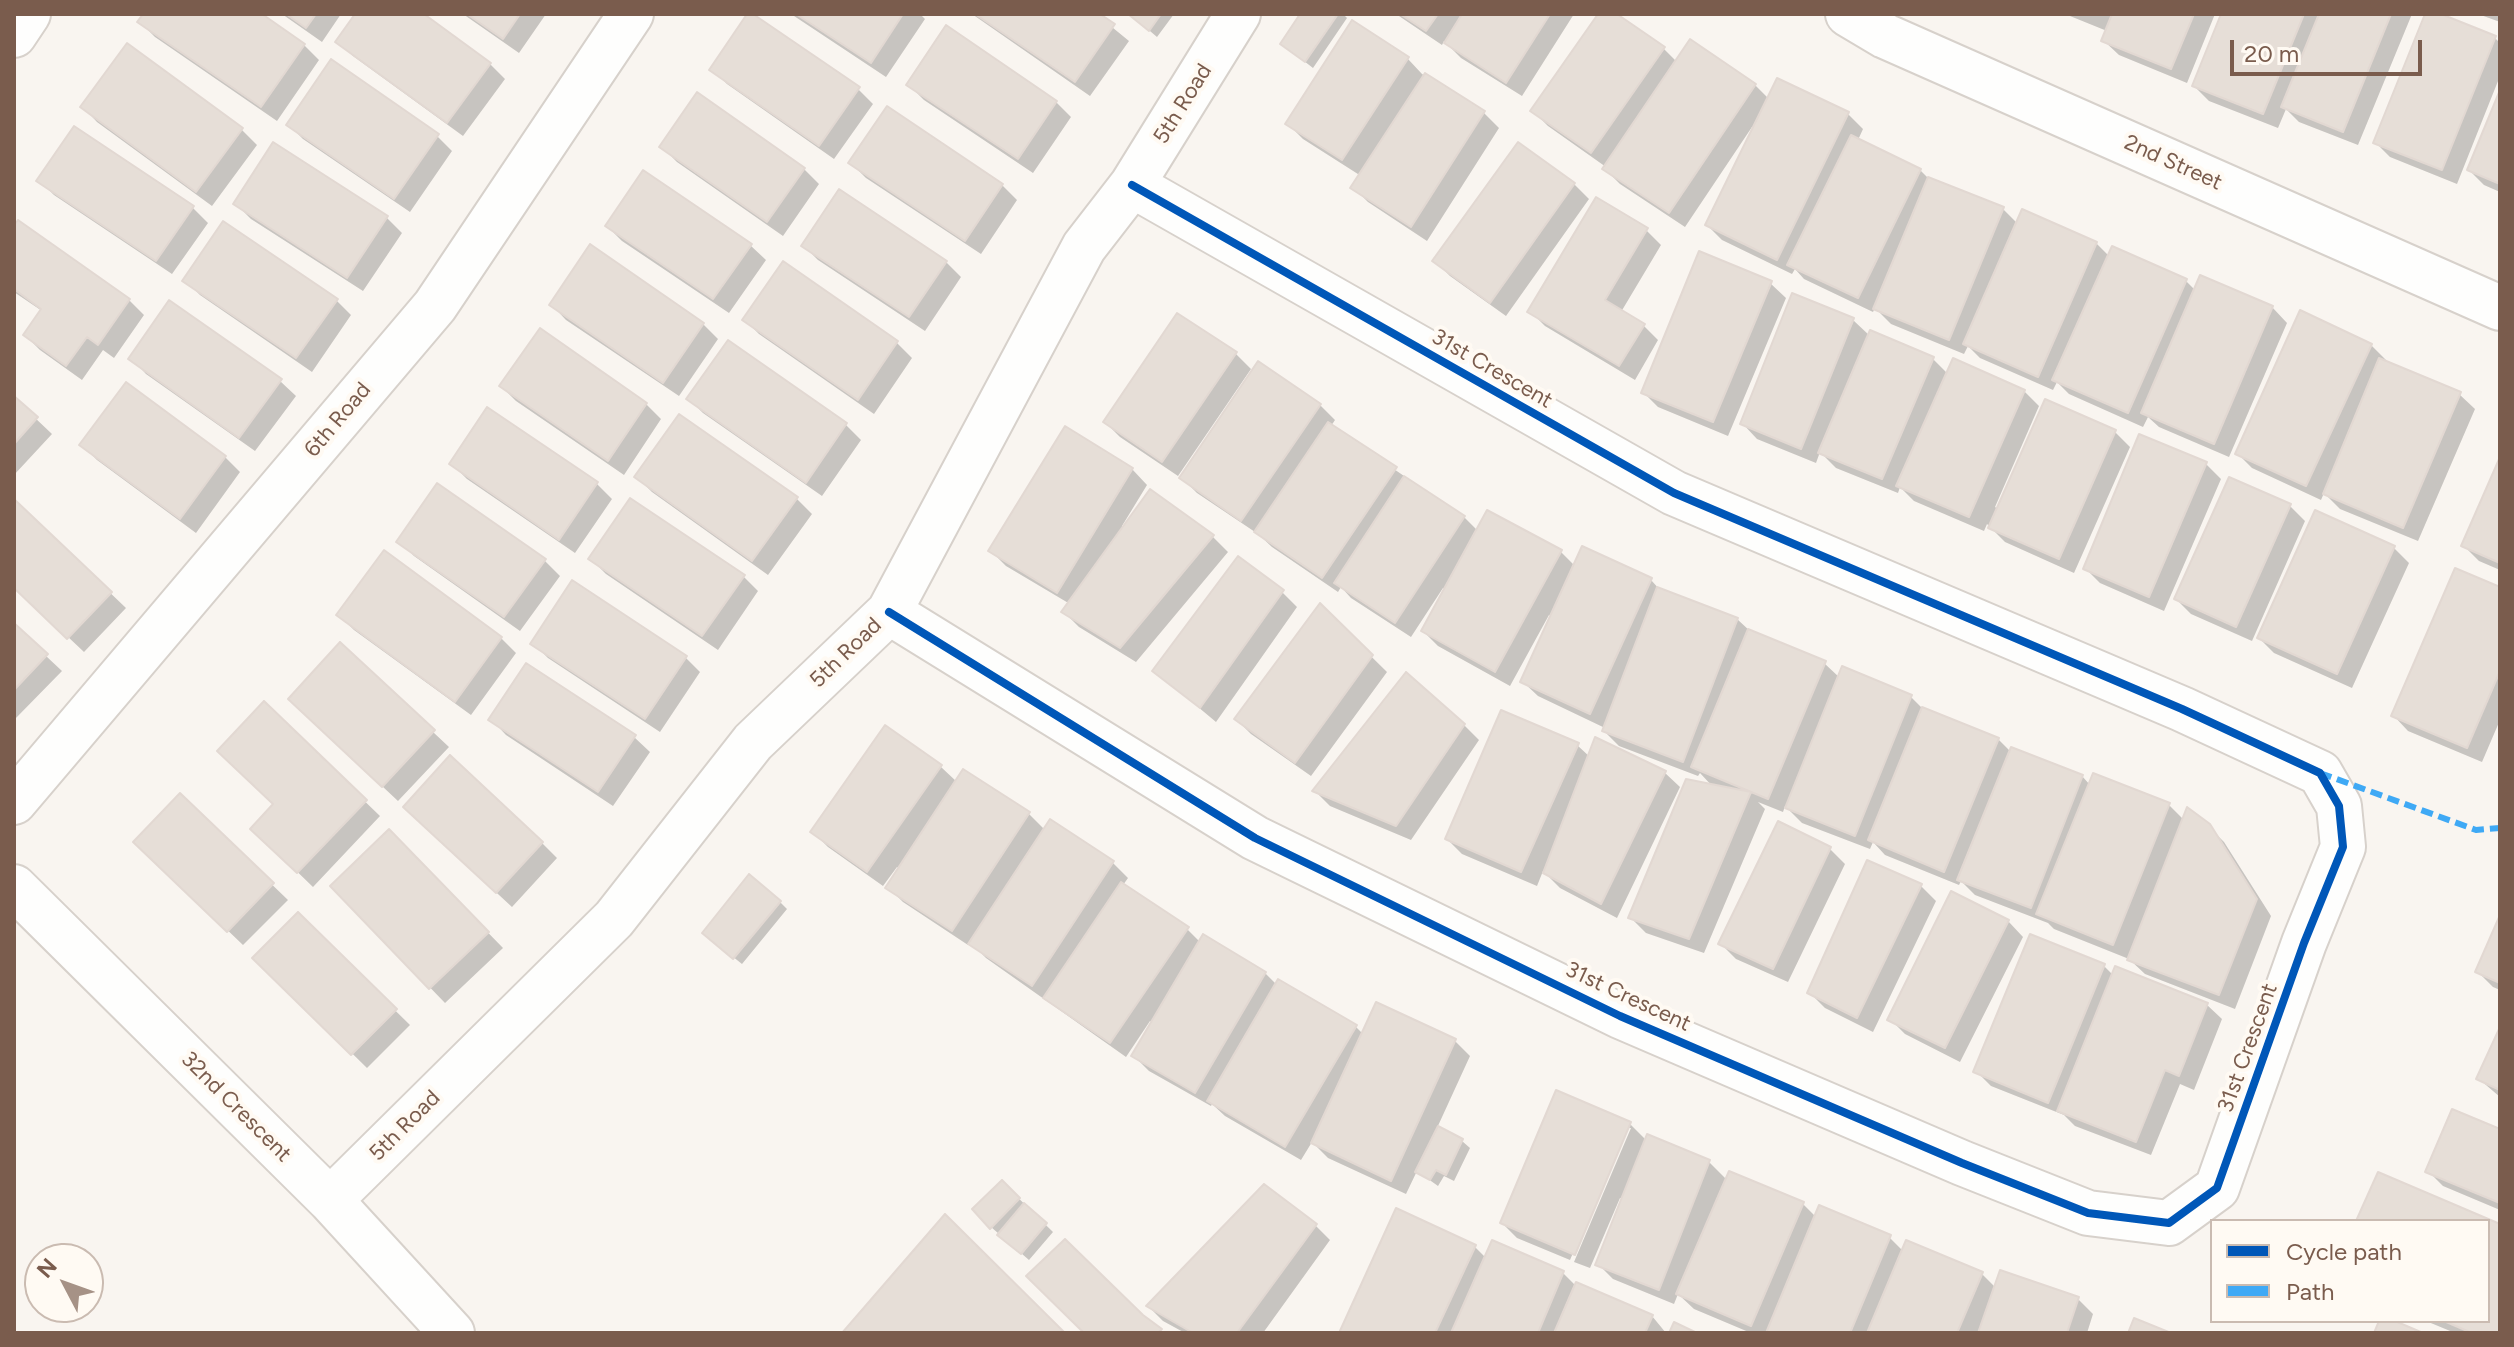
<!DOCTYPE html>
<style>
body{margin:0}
#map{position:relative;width:2514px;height:1347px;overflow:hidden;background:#f9f5f0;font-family:Figtree,sans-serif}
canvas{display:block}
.frame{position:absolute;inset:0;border:16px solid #7a5c4d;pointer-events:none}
.legend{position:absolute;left:2210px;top:1219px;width:280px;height:104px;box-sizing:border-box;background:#fffaf3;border:2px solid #cabbb1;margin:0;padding:10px 14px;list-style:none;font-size:24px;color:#7a5c4d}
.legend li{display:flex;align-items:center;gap:16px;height:40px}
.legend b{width:40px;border:2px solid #cabbb1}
.north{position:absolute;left:24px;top:1243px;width:80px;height:80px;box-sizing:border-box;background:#fffaf3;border:2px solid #cabbb1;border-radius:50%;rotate:311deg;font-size:22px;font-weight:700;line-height:32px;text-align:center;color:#7a5c4d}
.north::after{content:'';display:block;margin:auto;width:28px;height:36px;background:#a69286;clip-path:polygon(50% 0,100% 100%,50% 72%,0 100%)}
.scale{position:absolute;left:2230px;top:40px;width:192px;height:36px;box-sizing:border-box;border:4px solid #7a5c4d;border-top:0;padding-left:10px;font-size:24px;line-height:28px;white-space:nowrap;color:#7a5c4d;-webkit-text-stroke:6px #fffaf3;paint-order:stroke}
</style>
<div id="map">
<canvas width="2514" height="1347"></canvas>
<div class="frame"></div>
<ul class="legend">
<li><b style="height:10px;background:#0057b8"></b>Cycle path</li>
<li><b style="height:10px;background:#3fa9f5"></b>Path</li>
</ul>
<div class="north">N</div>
<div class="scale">20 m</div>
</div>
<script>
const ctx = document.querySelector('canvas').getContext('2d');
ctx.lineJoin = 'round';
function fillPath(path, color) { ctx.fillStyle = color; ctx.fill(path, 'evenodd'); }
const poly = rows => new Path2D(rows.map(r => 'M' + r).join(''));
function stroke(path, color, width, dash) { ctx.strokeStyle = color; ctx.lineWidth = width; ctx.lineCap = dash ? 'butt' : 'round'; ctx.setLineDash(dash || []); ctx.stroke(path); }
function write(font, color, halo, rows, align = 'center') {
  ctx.font = font + ' Figtree,sans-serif'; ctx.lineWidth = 8; ctx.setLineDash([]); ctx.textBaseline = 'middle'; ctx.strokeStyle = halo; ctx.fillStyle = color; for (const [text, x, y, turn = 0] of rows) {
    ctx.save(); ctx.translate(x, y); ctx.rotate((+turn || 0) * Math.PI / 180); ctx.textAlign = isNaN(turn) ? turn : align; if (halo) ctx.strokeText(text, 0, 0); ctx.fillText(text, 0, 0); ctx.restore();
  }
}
fillPath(poly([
 [146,14,259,14,304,45,319,60,277,121,155,37,140,22],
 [282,14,341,14,322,42],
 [358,14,421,14,490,64,505,79,463,136,353,56,338,41],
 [463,14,546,14,519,53],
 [791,14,920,14,925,19,886,77],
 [972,14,1096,14,1129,41,1090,96],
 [1130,14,1174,14,1157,37],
 [1302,14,1343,14,1347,18,1313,68,1282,44],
 [1396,14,1574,14,1522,96,1461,58,1444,41,1442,45],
 [1601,14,1614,14,1664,49,1677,62,1755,85,1769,99,1778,80,1848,114,1863,129,1858,140,1920,170,1928,178,2003,209,2018,224,2096,243,2109,256,2186,281,2196,291,2272,307,2287,323,2229,457,2159,427,2148,417,2143,427,2069,394,2057,382,2053,390,1980,358,1968,346,1964,354,1891,324,1875,308,1873,312,1804,279,1795,269,1792,274,1722,240,1707,225,1755,128,1752,127,1685,227,1620,184,1605,169,1606,167,1548,126,1533,111],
 [2065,14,2215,14,2187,83,2119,55,2103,40,2107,31],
 [2224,14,2412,14,2358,145,2299,122,2286,109,2278,128,2209,101,2194,86],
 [2428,14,2436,14,2494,37,2500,43,2500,76,2457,184,2390,157,2375,142],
 [2478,14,2500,14,2500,22],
 [127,46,242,130,257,145,212,206,97,122,82,106],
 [1408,59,1422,74,1484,113,1499,128,1427,241,1368,202,1353,187,1361,176,1303,139,1288,124],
 [712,69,858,89,873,104,834,159,727,84],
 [909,85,1056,102,1071,117,1033,173,924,100],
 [2500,95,2500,192,2484,185,2469,170],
 [288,124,437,136,452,151,410,212,303,139],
 [274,145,387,218,402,233,363,291,251,219,236,204],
 [662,147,804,169,819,184,783,236,677,162],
 [851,163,1002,185,1017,200,981,254,866,178],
 [39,180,193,208,208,223,172,274,54,195],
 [1574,184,1589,199,1506,316,1450,276,1435,261],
 [607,226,750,245,766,260,729,313,622,241],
 [14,229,129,300,144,315,114,358,103,350,82,380,40,350,25,335,42,311,14,292],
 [1646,230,1661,245,1621,312,1643,325,1658,340,1635,380,1545,326,1530,311],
 [803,245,946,262,961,277,925,331,818,260],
 [783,264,897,343,912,358,874,414,759,334,744,319],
 [185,280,336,300,351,315,312,372,200,295],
 [1770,283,1786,298,1728,436,1658,407,1643,392],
 [551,304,703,324,718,339,679,396,566,320],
 [1853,320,1870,336,1933,359,1948,374,2024,391,2039,406,1995,507,1998,509,2115,432,2130,447,2074,573,2005,542,1987,524,1984,531,1914,501,1900,487,1898,493,1836,468,1820,452,1816,463,1757,439,1742,423],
 [2371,345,2386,360,2385,362,2459,394,2475,409,2418,541,2340,509,2324,493,2321,500,2252,468,2237,453],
 [1236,354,1251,369,1178,476,1120,437,1105,422],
 [131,358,280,381,296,396,255,451,146,374],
 [127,385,225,457,240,472,196,533,97,460,82,445],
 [501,386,646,404,661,419,624,475,516,401],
 [14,398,52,434,14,475],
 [688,398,846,425,861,440,822,496,703,413],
 [1320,405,1335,420,1331,426,1464,517,1478,531,1560,551,1575,566,1651,580,1661,591,1737,619,1750,631,1824,663,1840,678,1911,697,1925,711,1998,739,2011,752,2082,776,2090,785,2169,805,2184,820,2208,826,2224,842,2271,916,2235,1009,2145,974,2129,959,2054,929,2048,923,1975,895,1961,881,1959,885,1885,855,1873,842,1870,849,1802,823,1785,806,1783,812,1758,802,1765,809,1704,953,1646,933,1631,918,1713,787,1700,773,1698,776,1619,746,1604,731,1605,728,1538,696,1522,681,1552,616,1549,615,1510,686,1438,646,1423,631,1446,590,1443,588,1411,637,1351,598,1341,587,1338,592,1272,547,1258,534,1197,493,1182,478],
 [1066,428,1132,469,1147,485,1122,526,1213,537,1228,552,1136,662,1079,627,1064,612,1070,604,1006,566,991,551],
 [2140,437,2206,464,2221,479,2164,611,2100,583,2085,568],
 [2500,462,2500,570,2479,561,2464,546],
 [452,464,597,484,612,499,575,553,467,479],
 [637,477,797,499,812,514,768,575,652,492],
 [2230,479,2290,506,2305,521,2252,641,2191,614,2176,599],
 [437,486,545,561,560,576,520,631,414,556,399,541],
 [14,501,126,608,84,652,14,586],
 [2394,548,2409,563,2352,688,2274,653,2259,638],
 [385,553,501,638,516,653,471,715,354,630,339,615],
 [591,559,743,576,758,591,718,650,606,574],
 [2500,589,2500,720,2482,762,2408,731,2393,715],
 [1282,592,1297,607,1216,722,1155,671],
 [1320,606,1387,672,1311,776,1251,734,1236,719],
 [14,626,62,671,15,719,14,718],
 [533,643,685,657,700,672,660,732,548,658],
 [340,645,449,747,398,801,305,714],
 [264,704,380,816,313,887,253,829,275,805],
 [491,719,634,737,650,752,613,806,506,735],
 [1464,725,1479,740,1411,840,1330,806,1315,791],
 [885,728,941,767,957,782,964,771,1029,814,1045,830,1051,821,1113,863,1128,878,1123,885,1187,929,1200,942,1265,973,1277,985,1355,1026,1363,1034,1455,1041,1470,1056,1437,1128,1462,1141,1470,1148,1454,1181,1444,1176,1438,1186,1417,1171,1406,1194,1328,1158,1312,1142,1301,1160,1225,1116,1212,1104,1211,1106,1149,1071,1134,1056,1153,1023,1150,1021,1126,1057,986,958,970,942,968,945,903,902,888,887,900,869,897,867,883,886,828,847,813,832],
 [1577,745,1590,757,1664,772,1680,787,1617,918,1560,888,1543,871,1537,886,1462,854,1447,839],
 [180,796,288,900,243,945,151,857],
 [420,822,542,843,557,858,512,907],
 [389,831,503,948,445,1003,332,886],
 [1830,849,1845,864,1788,982,1736,959,1721,944],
 [1921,886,1936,901,1873,1032,1825,1008,1810,993],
 [780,902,787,909,742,964,712,940],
 [298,915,410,1025,367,1068,255,958],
 [2500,920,2500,990,2493,987,2478,972],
 [2008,921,2023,937,1960,1062,1905,1034,1890,1019],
 [2104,966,2113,975,2206,1004,2222,1019,2194,1090,2180,1084,2151,1155,2075,1126,2064,1115,1991,1086,1976,1071],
 [2500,1032,2500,1097,2479,1079],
 [1630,1124,1647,1141,1709,1162,1727,1180,1803,1204,1816,1217,1889,1237,1903,1251,1982,1274,1996,1288,2078,1299,2093,1314,2087,1333,1751,1333,1694,1309,1678,1294,1674,1304,1613,1279,1598,1264,1623,1199,1620,1198,1590,1268,1574,1262,1631,1128,1626,1128,1570,1260,1517,1238,1502,1223],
 [2500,1132,2500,1210,2443,1186,2428,1171],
 [1002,1182,1053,1232,1029,1260,991,1227],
 [2488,1221,2500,1226,2500,1333,2455,1333,2426,1321,2488,1321],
 [1315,1225,1330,1240,1263,1333,1185,1333,1163,1321,1148,1306],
 [1493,1243,1563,1273,1576,1286,1652,1316,1666,1333,1342,1333,1475,1247,1486,1258]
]), '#0003');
const building = poly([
 [143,14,262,14,305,44,261,107,137,22,143,14],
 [286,14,316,14,306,28,286,14],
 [355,14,424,14,491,63,447,123,335,42,355,14],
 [467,14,520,14,503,39,467,14],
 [747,14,753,14,860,87,819,146,709,70,747,14],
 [796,14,903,14,871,63,796,14],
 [975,14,1100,14,1115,24,1075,82,975,14],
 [1128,14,1161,14,1149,31,1128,14],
 [1300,14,1338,14,1305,62,1280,44,1300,14],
 [1400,14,1438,14,1426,31,1400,14],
 [1462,14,1550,14,1506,83,1444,43,1462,14],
 [1598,14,1617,14,1665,47,1591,153,1530,111,1598,14],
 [2112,14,2194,14,2171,69,2101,41,2112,14],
 [2221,14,2304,14,2263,114,2192,86,2221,14],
 [2319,14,2391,14,2343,132,2281,107,2319,14],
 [2425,14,2441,14,2496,36,2442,170,2373,143,2425,14],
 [1352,20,1409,57,1342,160,1285,124,1352,20],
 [946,25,1057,101,1018,159,906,85,946,25],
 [1690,39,1756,84,1669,213,1602,169,1690,39],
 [127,43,243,128,196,192,80,107,127,43],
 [331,59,439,134,394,199,286,125,331,59],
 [1425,73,1485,111,1411,227,1350,188,1425,73],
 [1777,78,1849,112,1777,260,1705,225,1777,78],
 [2500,90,2500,184,2467,170,2500,90],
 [697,92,805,168,767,222,659,147,697,92],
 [887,106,1003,184,965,241,848,163,887,106],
 [74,126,194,206,156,261,36,181,74,126],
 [1851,135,1921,169,1858,298,1787,265,1851,135],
 [273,142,388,216,347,278,233,204,273,142],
 [1518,142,1575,183,1490,303,1432,261,1518,142],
 [643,170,752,244,713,299,605,226,643,170],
 [1928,177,2004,207,1949,340,1873,309,1928,177],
 [839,189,947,261,909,317,801,246,839,189],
 [1596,197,1648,228,1605,300,1645,324,1619,366,1527,312,1596,197],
 [2022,209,2097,242,2038,377,1963,344,2022,209],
 [18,220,130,299,98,345,87,337,66,366,23,335,41,309,14,289,14,225,18,220],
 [223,221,338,299,296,358,182,281,223,221],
 [590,244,704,323,663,383,549,305,590,244],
 [2112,246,2187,279,2128,413,2052,380,2112,246],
 [1699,251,1772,281,1713,422,1641,393,1699,251],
 [783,261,898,341,858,400,742,320,783,261],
 [2200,275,2273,306,2214,444,2141,413,2200,275],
 [1792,293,1854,318,1801,449,1740,424,1792,293],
 [169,300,282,379,239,438,128,359,169,300],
 [2300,310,2372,344,2306,486,2235,454,2300,310],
 [1177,313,1237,352,1162,462,1103,422,1177,313],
 [540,328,647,403,608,461,499,386,540,328],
 [1870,330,1934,357,1882,479,1818,453,1870,330],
 [728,340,847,423,806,483,686,399,728,340],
 [1953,358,2025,390,1969,517,1896,486,1953,358],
 [2379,358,2461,392,2403,528,2323,494,2379,358],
 [1258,361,1321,404,1241,521,1179,478,1258,361],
 [126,382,226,456,180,519,79,445,126,382],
 [14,396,38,417,14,444,14,396],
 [2045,399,2116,430,2059,559,1988,528,2045,399],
 [487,407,598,482,559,540,449,464,487,407],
 [679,414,798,497,752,561,634,477,679,414],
 [1328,422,1397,467,1322,578,1254,532,1328,422],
 [1065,426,1133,468,1057,593,988,551,1065,426],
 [2139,434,2207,462,2149,597,2083,569,2139,434],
 [2500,457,2500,563,2461,546,2500,457],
 [1404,476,1465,516,1395,623,1334,583,1404,476],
 [2229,477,2291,504,2236,627,2174,599,2229,477],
 [437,483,546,559,504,617,396,542,437,483],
 [1150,489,1214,535,1120,648,1061,612,1150,489],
 [630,498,745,575,702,636,588,559,630,498],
 [14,499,112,592,67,639,14,588,14,499],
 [1487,510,1562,550,1495,672,1421,631,1487,510],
 [2315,510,2395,546,2337,674,2257,638,2315,510],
 [1582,546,1652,578,1590,714,1520,682,1582,546],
 [384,550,502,637,455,702,336,615,384,550],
 [1238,556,1284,590,1200,708,1152,671,1238,556],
 [2455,568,2500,587,2500,671,2467,748,2391,716,2455,568],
 [572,580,687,656,645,719,530,644,572,580],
 [1657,587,1738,618,1683,762,1602,731,1657,587],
 [1320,603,1373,655,1295,763,1234,719,1320,603],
 [14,623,48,654,14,690,14,623],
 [1748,629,1826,661,1768,799,1691,767,1748,629],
 [340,642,435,730,382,787,288,699,340,642],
 [526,663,636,735,598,792,488,720,526,663],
 [1842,666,1912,695,1855,836,1785,808,1842,666],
 [1406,672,1465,724,1396,826,1312,791,1406,672],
 [264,701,367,800,297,873,250,829,273,804,217,751,264,701],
 [1922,707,1999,738,1944,872,1868,840,1922,707],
 [1501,710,1579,743,1521,872,1445,839,1501,710],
 [885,725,942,765,867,872,810,832,885,725],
 [1595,737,1666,771,1601,904,1543,873,1595,737],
 [2011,747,2083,775,2031,908,1957,880,2011,747],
 [450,755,543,842,496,893,403,807,450,755],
 [963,769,1030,812,952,931,885,888,963,769],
 [2093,773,2170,803,2113,945,2036,914,2093,773],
 [1686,779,1751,792,1689,939,1628,918,1686,779],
 [180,793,274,883,227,932,133,842,180,793],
 [2187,807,2210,824,2257,899,2219,995,2127,960,2187,807],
 [1050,819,1114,861,1032,986,968,944,1050,819],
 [1778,821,1831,847,1773,969,1718,944,1778,821],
 [389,829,489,932,429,989,330,886,389,829],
 [1867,860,1922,884,1857,1018,1807,993,1867,860],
 [749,874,781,901,733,959,702,933,749,874],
 [1121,882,1189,927,1110,1043,1043,998,1121,882],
 [1951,891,2009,920,1945,1048,1887,1020,1951,891],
 [298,912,397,1009,351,1055,252,958,298,912],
 [2500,915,2500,983,2475,972,2500,915],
 [1203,934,1266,972,1195,1093,1131,1056,1203,934],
 [2030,934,2105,964,2048,1103,1973,1072,2030,934],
 [2115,966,2208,1003,2179,1076,2165,1070,2136,1142,2057,1111,2115,966],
 [1278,979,1357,1025,1285,1147,1207,1101,1278,979],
 [1376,1002,1456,1039,1391,1181,1311,1143,1376,1002],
 [2500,1027,2500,1090,2476,1079,2500,1027],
 [1556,1090,1631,1122,1575,1255,1500,1223,1556,1090],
 [2452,1109,2500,1129,2500,1203,2425,1172,2452,1109],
 [1438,1126,1463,1139,1446,1175,1436,1170,1430,1180,1415,1172,1438,1126],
 [1647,1134,1710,1160,1659,1290,1595,1265,1647,1134],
 [1729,1171,1804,1202,1751,1326,1676,1294,1729,1171],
 [2378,1172,2500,1224,2500,1333,2472,1333,2444,1321,2488,1321,2488,1221,2356,1221,2378,1172],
 [1002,1180,1020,1198,990,1229,972,1209,1002,1180],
 [1264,1184,1317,1224,1237,1333,1193,1333,1146,1306,1264,1184],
 [1024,1203,1047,1223,1021,1254,997,1235,1024,1203],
 [1819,1205,1891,1235,1850,1333,1766,1333,1819,1205],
 [1396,1208,1476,1245,1435,1333,1339,1333,1396,1208],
 [945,1214,1065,1333,842,1333,945,1214],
 [1065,1239,1143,1315,1162,1329,1158,1333,1084,1333,1026,1276,1065,1239],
 [1492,1240,1564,1271,1538,1333,1451,1333,1492,1240],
 [1906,1240,1983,1272,1957,1333,1867,1333,1906,1240],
 [2000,1270,2079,1297,2067,1333,1978,1333,2000,1270],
 [1576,1282,1653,1315,1645,1333,1554,1333,1576,1282],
 [2134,1318,2171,1333,2128,1333,2134,1318],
 [2379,1321,2395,1321,2423,1333,2374,1333,2379,1321],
 [1674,1322,1697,1333,1669,1333,1674,1322]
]);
fillPath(building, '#e6ded7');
stroke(building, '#e2d8d2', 2);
const minor = poly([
 [1848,14,1885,36,2500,308],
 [14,35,28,14],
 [889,612,1255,838,1620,1016,1962,1163,2088,1213,2169,1223,2217,1188,2304,943,2343,847,2339,806,2320,773,2182,709,1674,493,1132,185],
 [14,802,435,306,631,14],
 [14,887,330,1200,452,1333],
 [330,1200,614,919,753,742,889,612,1084,247,1132,185,1238,14]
]);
stroke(minor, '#d7d1cb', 48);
stroke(minor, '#fefefd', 44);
stroke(poly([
 [2320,773,2476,830,2500,828]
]), '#3fa9f5', 6, [12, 6]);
stroke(poly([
 [889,612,1255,838,1620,1016,1962,1163,2088,1213,2169,1223,2217,1188,2304,943,2343,847,2339,806,2320,773,2182,709,1674,493,1132,185]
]), '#0057b8', 8);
write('22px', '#7a5c4d', '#fffaf3', [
 ["5th Road",1183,104,-58],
 ["2nd Street",2173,163,24],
 ["31st Crescent",1492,369,30],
 ["6th Road",338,420,-50],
 ["5th Road",846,653,-44],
 ["31st Crescent",1628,997,25],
 ["31st Crescent",2248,1048,-70],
 ["32nd Crescent",236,1107,45],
 ["5th Road",405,1126,-45]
]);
</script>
